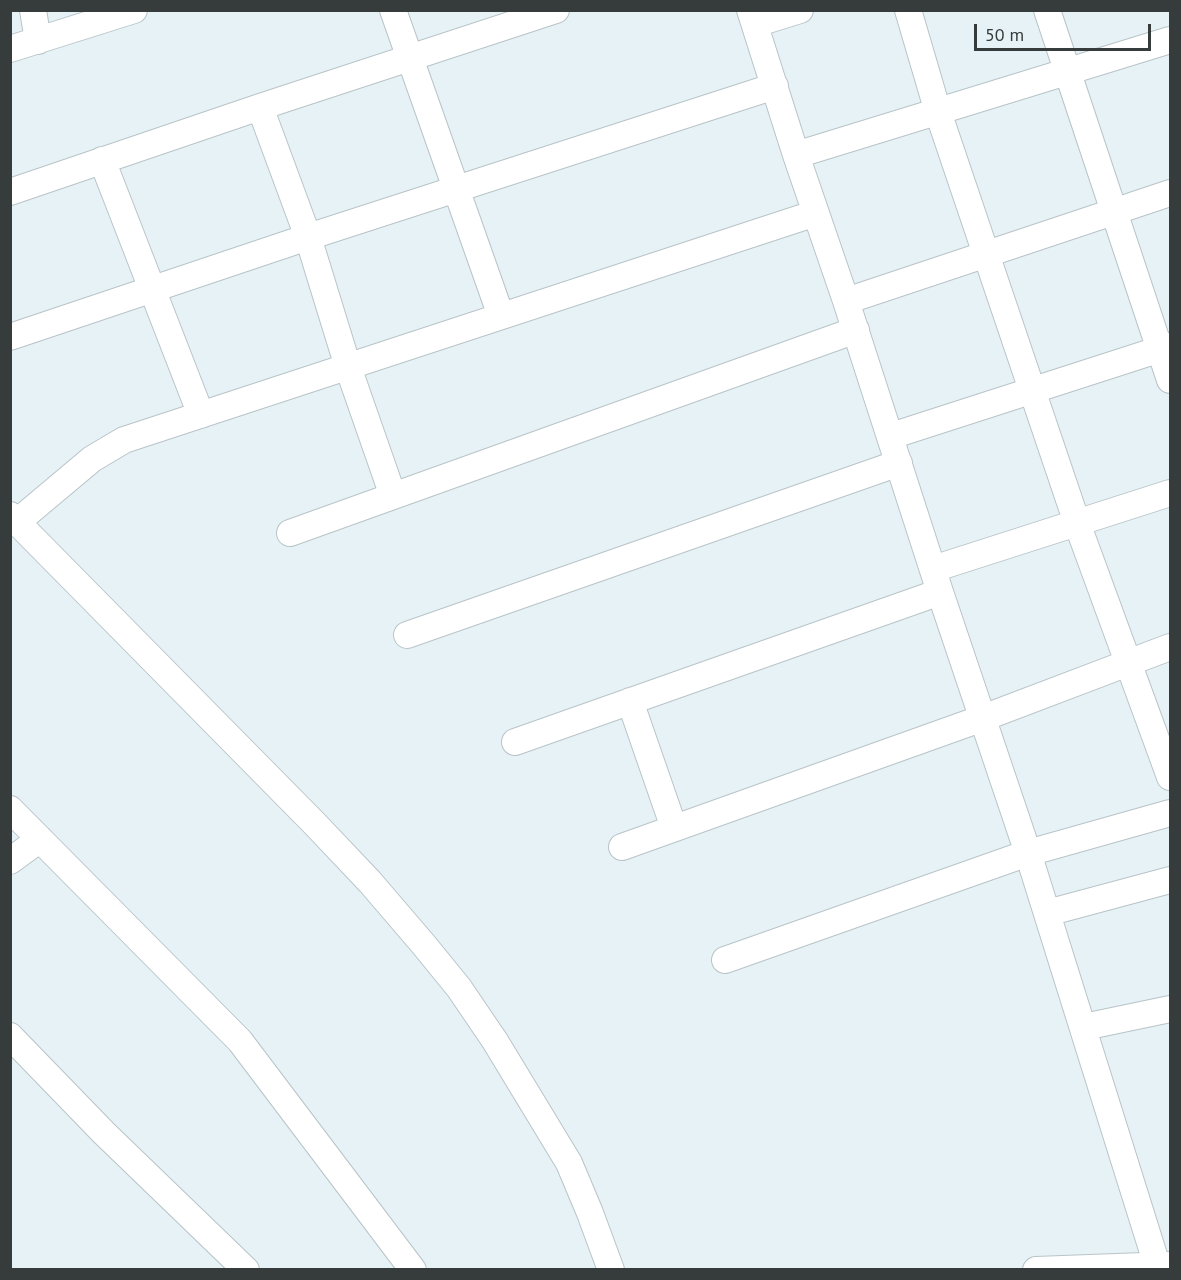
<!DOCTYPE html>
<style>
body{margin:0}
#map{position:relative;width:1181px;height:1280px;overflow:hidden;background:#e6f2f6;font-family:"PT Sans",sans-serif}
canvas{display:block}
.frame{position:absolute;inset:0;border:12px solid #363b3c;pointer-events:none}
.scale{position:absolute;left:974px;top:24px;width:177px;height:27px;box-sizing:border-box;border:3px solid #363b3c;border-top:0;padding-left:8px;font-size:18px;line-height:21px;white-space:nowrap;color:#363b3c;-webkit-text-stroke:4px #e6f2f6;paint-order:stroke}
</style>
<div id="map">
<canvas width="1181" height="1280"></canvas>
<div class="frame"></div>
<div class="scale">50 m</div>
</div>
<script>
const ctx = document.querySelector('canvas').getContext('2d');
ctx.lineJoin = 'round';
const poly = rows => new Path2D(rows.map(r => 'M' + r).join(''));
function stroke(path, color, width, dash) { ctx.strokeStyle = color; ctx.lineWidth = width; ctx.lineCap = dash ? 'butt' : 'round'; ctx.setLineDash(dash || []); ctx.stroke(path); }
const minor = poly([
 [33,10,38,41],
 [393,10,501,316],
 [750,10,796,155,846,301,940,592,1028,853,1157,1265],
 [908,10,938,112,1077,523,1170,777],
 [1047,10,1170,380],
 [755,24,800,10],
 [10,49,134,10],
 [260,107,308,237,348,367,393,496],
 [796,155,1170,40],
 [102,160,201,415],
 [10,192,260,107,556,10],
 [846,301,1170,193],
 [10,337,308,237,775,86],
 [891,436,1170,346],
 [10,515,315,824,370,882,424,945,459,988,495,1041,569,1163,590,1213,611,1270],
 [17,522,92,459,124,440,816,213],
 [290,533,856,330],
 [933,569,1170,493],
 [407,635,899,463],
 [630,701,674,828],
 [515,742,940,592],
 [10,809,240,1041,413,1270],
 [622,847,983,718,1170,647],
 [10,861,40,839],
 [1047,913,1170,880],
 [725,960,1028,853,1170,813],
 [1084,1027,1170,1009],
 [10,1036,104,1133,246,1270],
 [1036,1270,1170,1265]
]);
stroke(minor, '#b8c4c8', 28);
stroke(minor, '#fff', 26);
</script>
